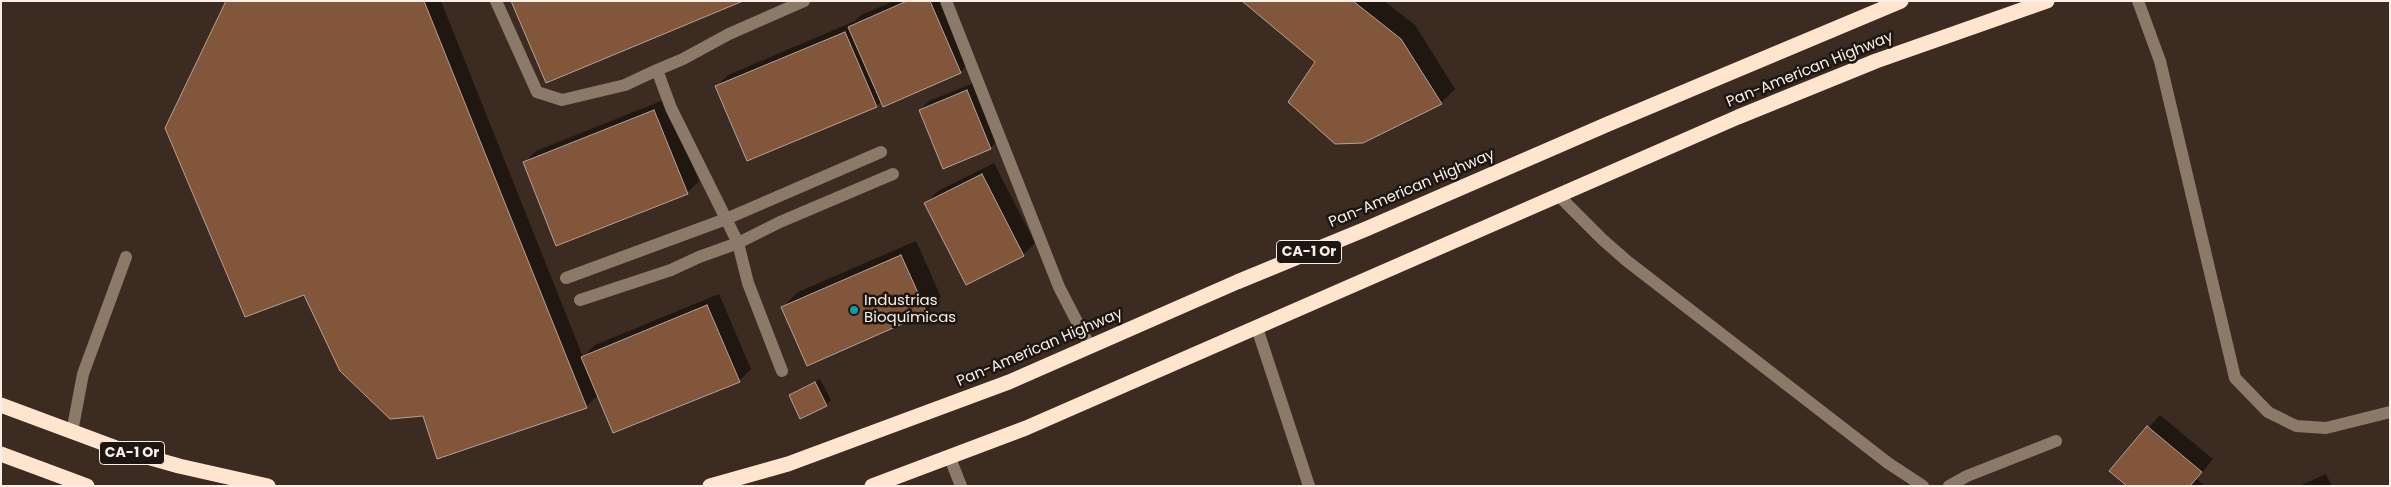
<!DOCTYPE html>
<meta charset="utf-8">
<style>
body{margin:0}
#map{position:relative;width:2391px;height:487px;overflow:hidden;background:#3c2b21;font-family:Poppins,sans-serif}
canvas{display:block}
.frame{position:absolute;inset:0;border:2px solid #faefe8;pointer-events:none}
</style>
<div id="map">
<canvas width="2391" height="487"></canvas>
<div class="frame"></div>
</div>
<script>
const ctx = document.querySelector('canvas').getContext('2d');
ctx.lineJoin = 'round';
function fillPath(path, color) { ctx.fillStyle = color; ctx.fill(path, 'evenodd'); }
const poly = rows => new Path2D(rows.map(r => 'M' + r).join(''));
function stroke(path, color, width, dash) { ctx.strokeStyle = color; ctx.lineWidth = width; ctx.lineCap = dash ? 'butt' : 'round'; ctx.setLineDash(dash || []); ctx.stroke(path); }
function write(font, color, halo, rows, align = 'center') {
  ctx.font = font + ' Poppins,sans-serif'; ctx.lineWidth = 5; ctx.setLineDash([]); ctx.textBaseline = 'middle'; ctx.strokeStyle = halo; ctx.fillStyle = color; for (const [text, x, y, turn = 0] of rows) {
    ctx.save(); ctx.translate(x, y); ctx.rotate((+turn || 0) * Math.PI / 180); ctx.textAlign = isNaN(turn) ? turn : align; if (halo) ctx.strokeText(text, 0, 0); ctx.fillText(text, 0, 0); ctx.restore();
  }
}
fillPath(poly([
 [227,1,441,1,583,357,595,345,719,294,751,369,739,381,598,395,586,407,424,415],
 [894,1,947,1,973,60,961,71,884,105,882,101,876,106,716,87,728,75,855,21,861,15],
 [1243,1,1384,1,1415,25,1455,89,1441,103,1363,142,1317,62],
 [976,82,999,139,990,148,920,110,929,101],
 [666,99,699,181,687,193,524,163,536,151],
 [994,163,1035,243,1023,255,926,203,938,191],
 [916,241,941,297,926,312,783,307,798,292],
 [820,379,831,400,826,405,790,396,795,391],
 [2160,415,2213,459,2197,479,2205,486,2129,486,2111,471],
 [2326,474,2332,486,2299,486]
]), '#0007');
const building = poly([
 [226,1,424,1,587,408,437,459,423,416,390,419,340,371,304,295,245,317,165,128,226,1],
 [511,1,743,1,546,83,511,1],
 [907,1,930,1,961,73,883,107,848,27,907,1],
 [1242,1,1353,1,1401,39,1442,104,1363,143,1335,144,1288,102,1315,62,1242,1],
 [845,32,877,107,747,161,715,86,845,32],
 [967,90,991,149,943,169,919,110,967,90],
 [654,110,688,194,556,246,523,162,654,110],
 [982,174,1024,256,966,285,924,203,982,174],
 [901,255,927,313,807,366,781,307,901,255],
 [707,305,740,382,613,433,581,357,707,305],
 [815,382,827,406,800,419,789,395,815,382],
 [2147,426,2202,472,2190,486,2127,486,2109,471,2147,426]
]);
fillPath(building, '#82563a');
stroke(building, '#b7a296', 1);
stroke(poly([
 [496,1,537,92,562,100,625,85,657,70],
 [946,1,1059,287,1090,347],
 [2138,1,2160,61,2235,378,2268,412,2296,426,2326,428,2390,412],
 [1559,196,1603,240,1627,261,1888,463,1923,486],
 [566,278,726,219,881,152],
 [580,300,671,270,699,257,738,243,780,222,893,174],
 [1257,328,1309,486],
 [782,371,748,283,738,243,671,108,657,70,683,59,729,34,804,1],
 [72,432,83,374,126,257],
 [950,458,961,486],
 [1949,486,1967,476,2056,441]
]), '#8b7a6a', 12);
stroke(poly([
 [1,405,119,449,179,466,268,486],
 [1,454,87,486],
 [710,486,788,464,1009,382,1237,282,1366,229,1608,124,1901,1],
 [872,486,1026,428,1738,117,1876,61,2047,1]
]), '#ffe5cd', 15);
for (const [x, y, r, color] of [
 [854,310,5,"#0f9aa8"]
]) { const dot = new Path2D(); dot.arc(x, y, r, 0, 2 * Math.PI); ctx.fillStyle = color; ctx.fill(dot); stroke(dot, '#1d1611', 2); }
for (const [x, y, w] of [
 [1309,252,65],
 [132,453,65]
]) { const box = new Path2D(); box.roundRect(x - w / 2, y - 11.5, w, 23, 4); ctx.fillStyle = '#1d1611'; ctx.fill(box); stroke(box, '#faefe8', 1); }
write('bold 14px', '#faefe8', null, [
 ["CA-1 Or",1309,252],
 ["CA-1 Or",132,453]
]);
write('15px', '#faefe8', '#1d1611', [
 ["Pan-American Highway",1810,70,-22],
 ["Pan-American Highway",1412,189,-23],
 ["Pan-American Highway",1040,348,-23]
]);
write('15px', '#faefe8', '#1d1611', [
 ["Industrias",864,301],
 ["Bioquímicas",864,318]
], 'left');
</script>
